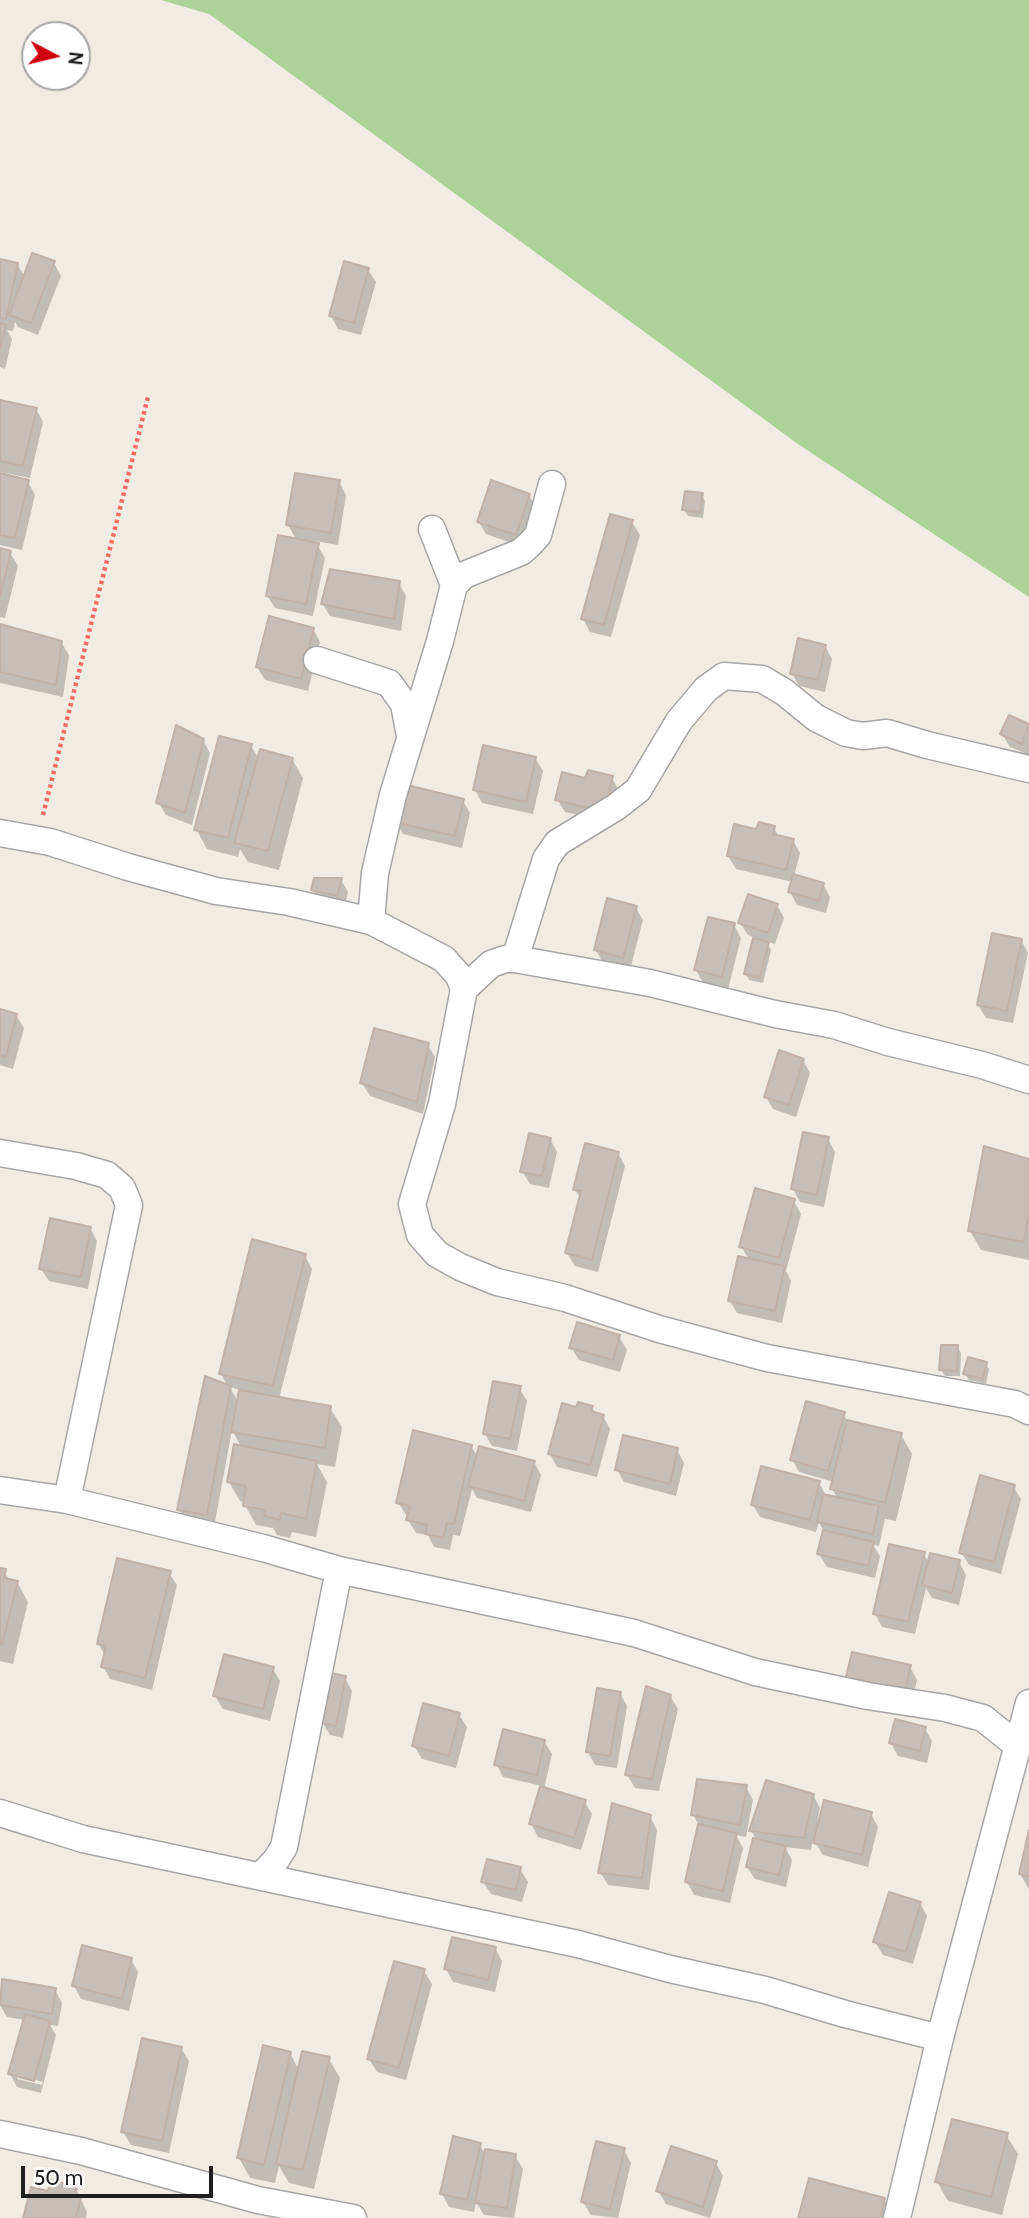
<!DOCTYPE html>
<style>
body{margin:0}
#map{position:relative;width:1029px;height:2218px;overflow:hidden;background:#f0ece4;font-family:Cabin,sans-serif}
canvas{display:block}
.north{position:absolute;left:21px;top:21px;width:70px;height:70px;box-sizing:border-box;background:#fff;border:2px solid #a5a5a5;border-radius:50%;rotate:97deg;font-size:19px;font-weight:700;line-height:28px;text-align:center;color:#1f1f1f}
.north::after{content:'';display:block;margin:auto;width:24px;height:32px;background:#ce000e;clip-path:polygon(50% 0,100% 100%,50% 72%,0 100%)}
.scale{position:absolute;left:21px;top:2166px;width:192px;height:32px;box-sizing:border-box;border:4px solid #1f1f1f;border-top:0;padding-left:9px;font-size:21px;line-height:24px;white-space:nowrap;color:#1f1f1f;-webkit-text-stroke:5px #fff;paint-order:stroke}
</style>
<div id="map">
<canvas width="1029" height="2218"></canvas>
<div class="north">N</div>
<div class="scale">50 m</div>
</div>
<script>
const ctx = document.querySelector('canvas').getContext('2d');
ctx.lineJoin = 'round';
function fillPath(path, color) { ctx.fillStyle = color; ctx.fill(path, 'evenodd'); }
const poly = rows => new Path2D(rows.map(r => 'M' + r).join(''));
function stroke(path, color, width, dash) { ctx.strokeStyle = color; ctx.lineWidth = width; ctx.lineCap = dash ? 'butt' : 'round'; ctx.setLineDash(dash || []); ctx.stroke(path); }
fillPath(poly([
 [161,0,1029,0,1029,597,798,444,209,14]
]), '#acd297');
fillPath(poly([
 [0,261,17,264,25,277,54,263,61,276,38,335,18,327,15,322,13,331,7,330,12,339,5,369,0,367],
 [368,270,376,282,361,335,338,329,331,316],
 [0,407,36,409,43,422,30,478,0,472],
 [0,475,28,482,35,495,22,550,0,545],
 [339,482,346,495,338,545,315,541,325,558,313,616,275,608,267,595,297,541,288,525],
 [529,495,536,508,523,547,486,534,479,522],
 [702,495,705,501,703,518,688,516,684,510],
 [632,522,640,535,611,637,590,632,583,619],
 [0,550,10,553,18,566,5,618,0,617],
 [399,583,406,596,401,631,330,616,322,603],
 [0,625,61,642,69,655,63,697,0,683],
 [313,629,320,642,308,691,265,680,257,667],
 [825,646,832,659,825,692,799,686,792,673],
 [1010,717,1029,726,1029,755,1010,747,1002,734],
 [203,740,210,753,192,825,166,815,158,802],
 [251,746,259,759,292,759,303,778,279,870,248,862,240,849,238,857,207,849,196,829],
 [535,758,543,771,533,814,482,803,475,790],
 [612,778,619,791,611,823,565,812,557,799,587,780],
 [463,801,470,813,462,848,403,834,396,821],
 [774,828,779,837,793,840,800,853,794,876,823,884,830,897,826,913,797,905,790,892,793,882,736,869,728,856,758,831],
 [341,880,348,892,344,908,321,903,313,890],
 [777,905,784,918,775,944,766,941,771,950,763,983,749,980,746,974,755,938,748,935,740,923],
 [636,908,643,920,630,970,603,963,596,950],
 [734,925,741,938,728,989,703,983,696,970],
 [1021,940,1028,953,1013,1023,986,1018,978,1005],
 [0,1011,16,1015,24,1028,13,1069,0,1065],
 [427,1044,435,1057,423,1114,370,1096,362,1083],
 [803,1060,810,1073,796,1117,773,1109,766,1097],
 [550,1139,557,1152,549,1188,530,1184,522,1171],
 [828,1139,835,1152,824,1207,800,1202,793,1189],
 [618,1153,625,1166,598,1272,575,1266,567,1253,581,1200,575,1189],
 [1029,1161,1029,1260,981,1250,970,1231],
 [794,1201,801,1214,786,1271,791,1281,782,1323,737,1313,730,1301,749,1260,741,1246],
 [90,1228,97,1241,88,1289,49,1281,41,1269],
 [305,1256,312,1269,279,1399,330,1408,342,1427,335,1467,317,1464,327,1482,316,1537,292,1532,290,1538,277,1535,273,1528,256,1525,245,1505,245,1502,240,1501,229,1482,242,1448,232,1430,214,1527,186,1522,179,1510,228,1387,221,1374],
 [230,1387,240,1390,238,1402],
 [619,1337,627,1350,620,1372,579,1360,571,1347],
 [957,1347,961,1353,960,1376,945,1376,941,1370],
 [986,1364,989,1369,986,1384,969,1380,965,1374],
 [519,1388,527,1401,517,1451,492,1446,485,1434],
 [592,1407,596,1414,603,1416,610,1429,597,1477,557,1467,550,1454,578,1410],
 [843,1413,848,1422,901,1435,912,1454,896,1521,885,1519,879,1546,873,1545,880,1556,875,1578,827,1567,819,1554,824,1532,819,1522,816,1532,760,1517,753,1505,819,1483,826,1496,839,1500,832,1489,834,1482,799,1472,792,1459],
 [471,1446,478,1457,534,1462,541,1475,531,1512,477,1498,472,1489,460,1536,453,1535,450,1550,434,1547,428,1535,416,1533,408,1520,409,1516,406,1515,398,1502],
 [677,1450,684,1463,676,1496,624,1482,617,1470],
 [1013,1486,1021,1499,1001,1574,969,1565,961,1552],
 [924,1554,929,1564,959,1562,966,1575,959,1605,932,1598,926,1588,915,1634,882,1627,875,1614],
 [0,1570,4,1571,10,1581,17,1582,28,1602,13,1664,0,1661],
 [169,1573,177,1585,152,1690,110,1679,103,1666,105,1656,99,1644],
 [910,1667,917,1680,912,1702,856,1689,848,1676],
 [273,1669,280,1681,270,1721,223,1709,215,1696],
 [345,1678,352,1691,343,1738,330,1735,323,1723],
 [620,1693,627,1706,617,1768,595,1765,588,1752],
 [670,1696,678,1709,659,1791,635,1788,627,1775],
 [459,1715,467,1727,456,1768,422,1759,414,1746],
 [925,1729,932,1741,927,1763,898,1756,891,1743],
 [544,1741,552,1754,544,1789,584,1801,592,1814,581,1850,538,1837,531,1824,542,1786,503,1777,496,1764],
 [746,1787,753,1800,746,1837,736,1835,743,1848,730,1903,694,1895,687,1882,700,1827,693,1815],
 [813,1795,820,1808,817,1823,871,1814,878,1827,868,1867,823,1855,813,1839,811,1850,785,1847,792,1860,786,1887,755,1879,747,1867,757,1841,751,1830],
 [650,1817,657,1830,649,1890,608,1885,600,1872],
 [1029,1836,1029,1889,1020,1874],
 [520,1869,528,1882,522,1902,491,1894,483,1882],
 [920,1903,927,1916,913,1964,883,1955,875,1942],
 [495,1948,502,1961,495,1992,453,1982,446,1969],
 [131,1959,138,1972,129,2011,81,1999,74,1986],
 [424,1971,432,1984,406,2080,377,2072,369,2059],
 [4,1981,55,1990,62,2003,58,2026,50,2025,56,2035,41,2093,17,2087,10,2074,25,2020,7,2017,0,2005],
 [17,2075,43,2082,42,2085,17,2079],
 [181,2048,189,2061,169,2153,131,2145,123,2132],
 [290,2053,299,2070,329,2059,340,2078,314,2189,289,2183,279,2166,275,2183,250,2178,239,2158],
 [1006,2135,1018,2154,1002,2215,948,2201,937,2182],
 [479,2144,485,2154,515,2156,523,2169,514,2218,484,2215,476,2202,474,2212,449,2207,442,2194],
 [624,2150,631,2163,618,2218,591,2215,583,2202],
 [716,2163,723,2176,710,2218,666,2204,658,2191],
 [76,2189,87,2212,86,2218,25,2218,49,2193],
 [884,2199,894,2218,800,2218]
]), '#0003');
const building = poly([
 [32,253,55,261,31,323,9,315,32,253],
 [0,259,18,263,6,319,0,318,0,259],
 [344,261,369,268,354,323,329,316,344,261],
 [0,323,6,325,0,349,0,323],
 [0,400,37,408,23,466,0,461,0,400],
 [0,473,29,480,15,538,0,535,0,473],
 [295,473,340,480,331,533,286,525,295,473],
 [491,480,530,494,516,535,477,522,491,480],
 [685,491,703,493,700,512,682,510,685,491],
 [610,514,633,520,604,625,581,619,610,514],
 [278,535,319,543,306,604,266,596,278,535],
 [0,548,11,551,0,597,0,548],
 [330,569,400,581,394,619,321,604,330,569],
 [269,616,314,628,301,679,256,667,269,616],
 [0,624,62,641,56,685,0,672,0,624],
 [798,638,826,645,818,680,790,674,798,638],
 [1009,715,1029,724,1022,744,1000,734,1009,715],
 [176,725,204,739,185,813,156,803,176,725],
 [219,736,252,744,228,838,194,830,219,736],
 [483,745,536,757,526,802,473,790,483,745],
 [260,749,293,758,268,851,234,843,260,749],
 [588,770,613,776,604,812,555,800,562,772,585,778,588,770],
 [403,784,464,799,455,836,394,822,403,784],
 [759,822,775,826,773,834,794,839,786,870,727,856,734,824,756,829,759,822],
 [793,874,824,883,819,901,788,892,793,874],
 [314,878,342,878,337,896,311,890,314,878],
 [748,894,778,904,768,933,738,923,748,894],
 [607,898,637,906,623,958,594,950,607,898],
 [708,917,735,923,722,977,694,970,708,917],
 [992,933,1022,939,1007,1011,977,1005,992,933],
 [753,938,769,942,760,978,744,974,753,938],
 [0,1009,17,1014,6,1057,0,1055,0,1009],
 [374,1028,429,1043,417,1102,360,1083,374,1028],
 [779,1050,804,1059,789,1105,764,1097,779,1050],
 [803,1132,829,1137,817,1195,791,1189,803,1132],
 [529,1133,551,1138,542,1176,520,1172,529,1133],
 [585,1143,619,1152,592,1260,565,1253,581,1191,573,1190,585,1143],
 [984,1146,1029,1159,1029,1215,1024,1242,968,1231,984,1146],
 [755,1188,795,1199,779,1258,739,1247,755,1188],
 [50,1218,91,1227,81,1277,39,1269,50,1218],
 [252,1239,306,1254,273,1386,219,1374,252,1239],
 [738,1256,785,1266,775,1311,728,1301,738,1256],
 [577,1322,620,1335,613,1360,569,1348,577,1322],
 [941,1345,958,1345,957,1371,939,1370,941,1345],
 [968,1357,987,1362,983,1379,963,1374,968,1357],
 [205,1376,231,1386,207,1515,177,1510,205,1376],
 [493,1381,521,1386,510,1439,483,1434,493,1381],
 [239,1390,331,1406,325,1448,231,1432,239,1390],
 [806,1401,845,1412,828,1471,790,1460,806,1401],
 [578,1402,593,1406,591,1411,604,1415,590,1465,548,1454,562,1403,576,1407,578,1402],
 [847,1420,902,1433,885,1503,830,1489,847,1420],
 [413,1430,472,1445,454,1524,447,1523,443,1538,425,1534,427,1525,406,1520,410,1506,396,1503,413,1430],
 [623,1435,678,1448,670,1484,615,1470,623,1435],
 [234,1444,317,1461,306,1519,281,1513,280,1520,264,1516,265,1510,243,1506,246,1486,227,1482,234,1444],
 [479,1446,535,1461,524,1501,468,1486,479,1446],
 [761,1466,820,1481,810,1520,751,1505,761,1466],
 [980,1475,1015,1485,994,1562,959,1553,980,1475],
 [823,1494,879,1506,873,1534,817,1522,823,1494],
 [823,1530,874,1542,868,1566,817,1554,823,1530],
 [889,1544,925,1552,908,1622,873,1614,889,1544],
 [930,1553,960,1560,952,1593,922,1585,930,1553],
 [117,1558,171,1571,145,1678,101,1667,106,1646,97,1644,117,1558],
 [0,1568,6,1569,4,1578,18,1581,2,1645,0,1645,0,1568],
 [852,1652,911,1665,905,1690,846,1677,852,1652],
 [224,1654,274,1667,263,1709,213,1696,224,1654],
 [331,1673,346,1676,336,1726,321,1723,331,1673],
 [646,1686,671,1695,652,1779,625,1775,646,1686],
 [597,1688,621,1692,610,1756,586,1752,597,1688],
 [423,1703,460,1713,449,1756,412,1746,423,1703],
 [895,1719,926,1727,920,1751,889,1743,895,1719],
 [503,1729,545,1740,537,1775,494,1765,503,1729],
 [697,1779,747,1785,740,1825,691,1815,697,1779],
 [766,1780,814,1794,804,1838,749,1831,766,1780],
 [540,1786,586,1800,574,1838,529,1824,540,1786],
 [824,1800,872,1812,862,1855,813,1843,824,1800],
 [612,1803,651,1815,642,1878,598,1873,612,1803],
 [698,1824,737,1833,723,1891,685,1882,698,1824],
 [1029,1830,1029,1877,1019,1874,1029,1830],
 [753,1838,786,1846,779,1875,746,1867,753,1838],
 [487,1859,521,1867,516,1890,481,1882,487,1859],
 [889,1892,921,1902,906,1952,873,1942,889,1892],
 [452,1937,496,1947,488,1980,444,1969,452,1937],
 [82,1945,132,1958,122,1999,72,1986,82,1945],
 [394,1961,425,1969,399,2068,367,2059,394,1961],
 [2,1979,56,1988,52,2014,0,2005,2,1979],
 [25,2014,50,2021,34,2081,8,2074,25,2014],
 [142,2038,182,2047,162,2141,121,2132,142,2038],
 [263,2045,291,2052,264,2165,237,2158,263,2045],
 [302,2051,330,2057,303,2170,276,2164,302,2051],
 [952,2119,1008,2133,991,2197,935,2182,952,2119],
 [453,2136,481,2143,467,2200,440,2194,453,2136],
 [596,2141,625,2148,610,2209,581,2202,596,2141],
 [671,2146,717,2161,703,2207,656,2191,671,2146],
 [485,2149,516,2154,507,2208,475,2203,485,2149],
 [809,2178,885,2198,880,2218,798,2218,809,2178],
 [51,2180,77,2187,75,2196,81,2198,76,2218,23,2218,31,2187,48,2191,51,2180]
]);
fillPath(building, '#c8bdb7');
stroke(building, '#c3b1a6', 2);
const street = poly([
 [432,529,454,585],
 [317,660,389,683,404,704,410,736],
 [0,833,50,842,128,867,216,891,289,902,371,921,444,959,459,976,464,989,442,1104,412,1204,420,1235,437,1254,460,1267,497,1282,565,1298,659,1329,767,1358,1015,1404,1029,1411],
 [371,921,375,873,393,795,440,641,454,585,464,575,521,552,531,543,538,535,552,484],
 [515,959,546,859,557,843,616,807,638,790,679,721,706,689,724,676,762,679,784,692,816,718,846,733,863,736,887,733,927,745,1029,769],
 [464,989,491,964,505,959,515,959,650,983,775,1014,834,1025,888,1042,982,1065,1029,1080],
 [0,1153,76,1166,107,1175,122,1188,129,1205,67,1500],
 [0,1490,67,1500,263,1548,339,1570,634,1633,755,1672,868,1696,945,1708,983,1718,1018,1746],
 [0,1813,83,1839,578,1944,670,1969,765,1990,845,2014,940,2038],
 [261,1876,276,1860,284,1847,339,1570],
 [0,2134,81,2151,258,2200,353,2218],
 [897,2218,940,2038,1029,1703]
]);
stroke(street, '#a6a6a6', 29);
stroke(poly([
 [43,815,148,397]
]), '#ff6c67', 4.5, [3.5, 3.5]);
stroke(street, '#fff', 26);
</script>
